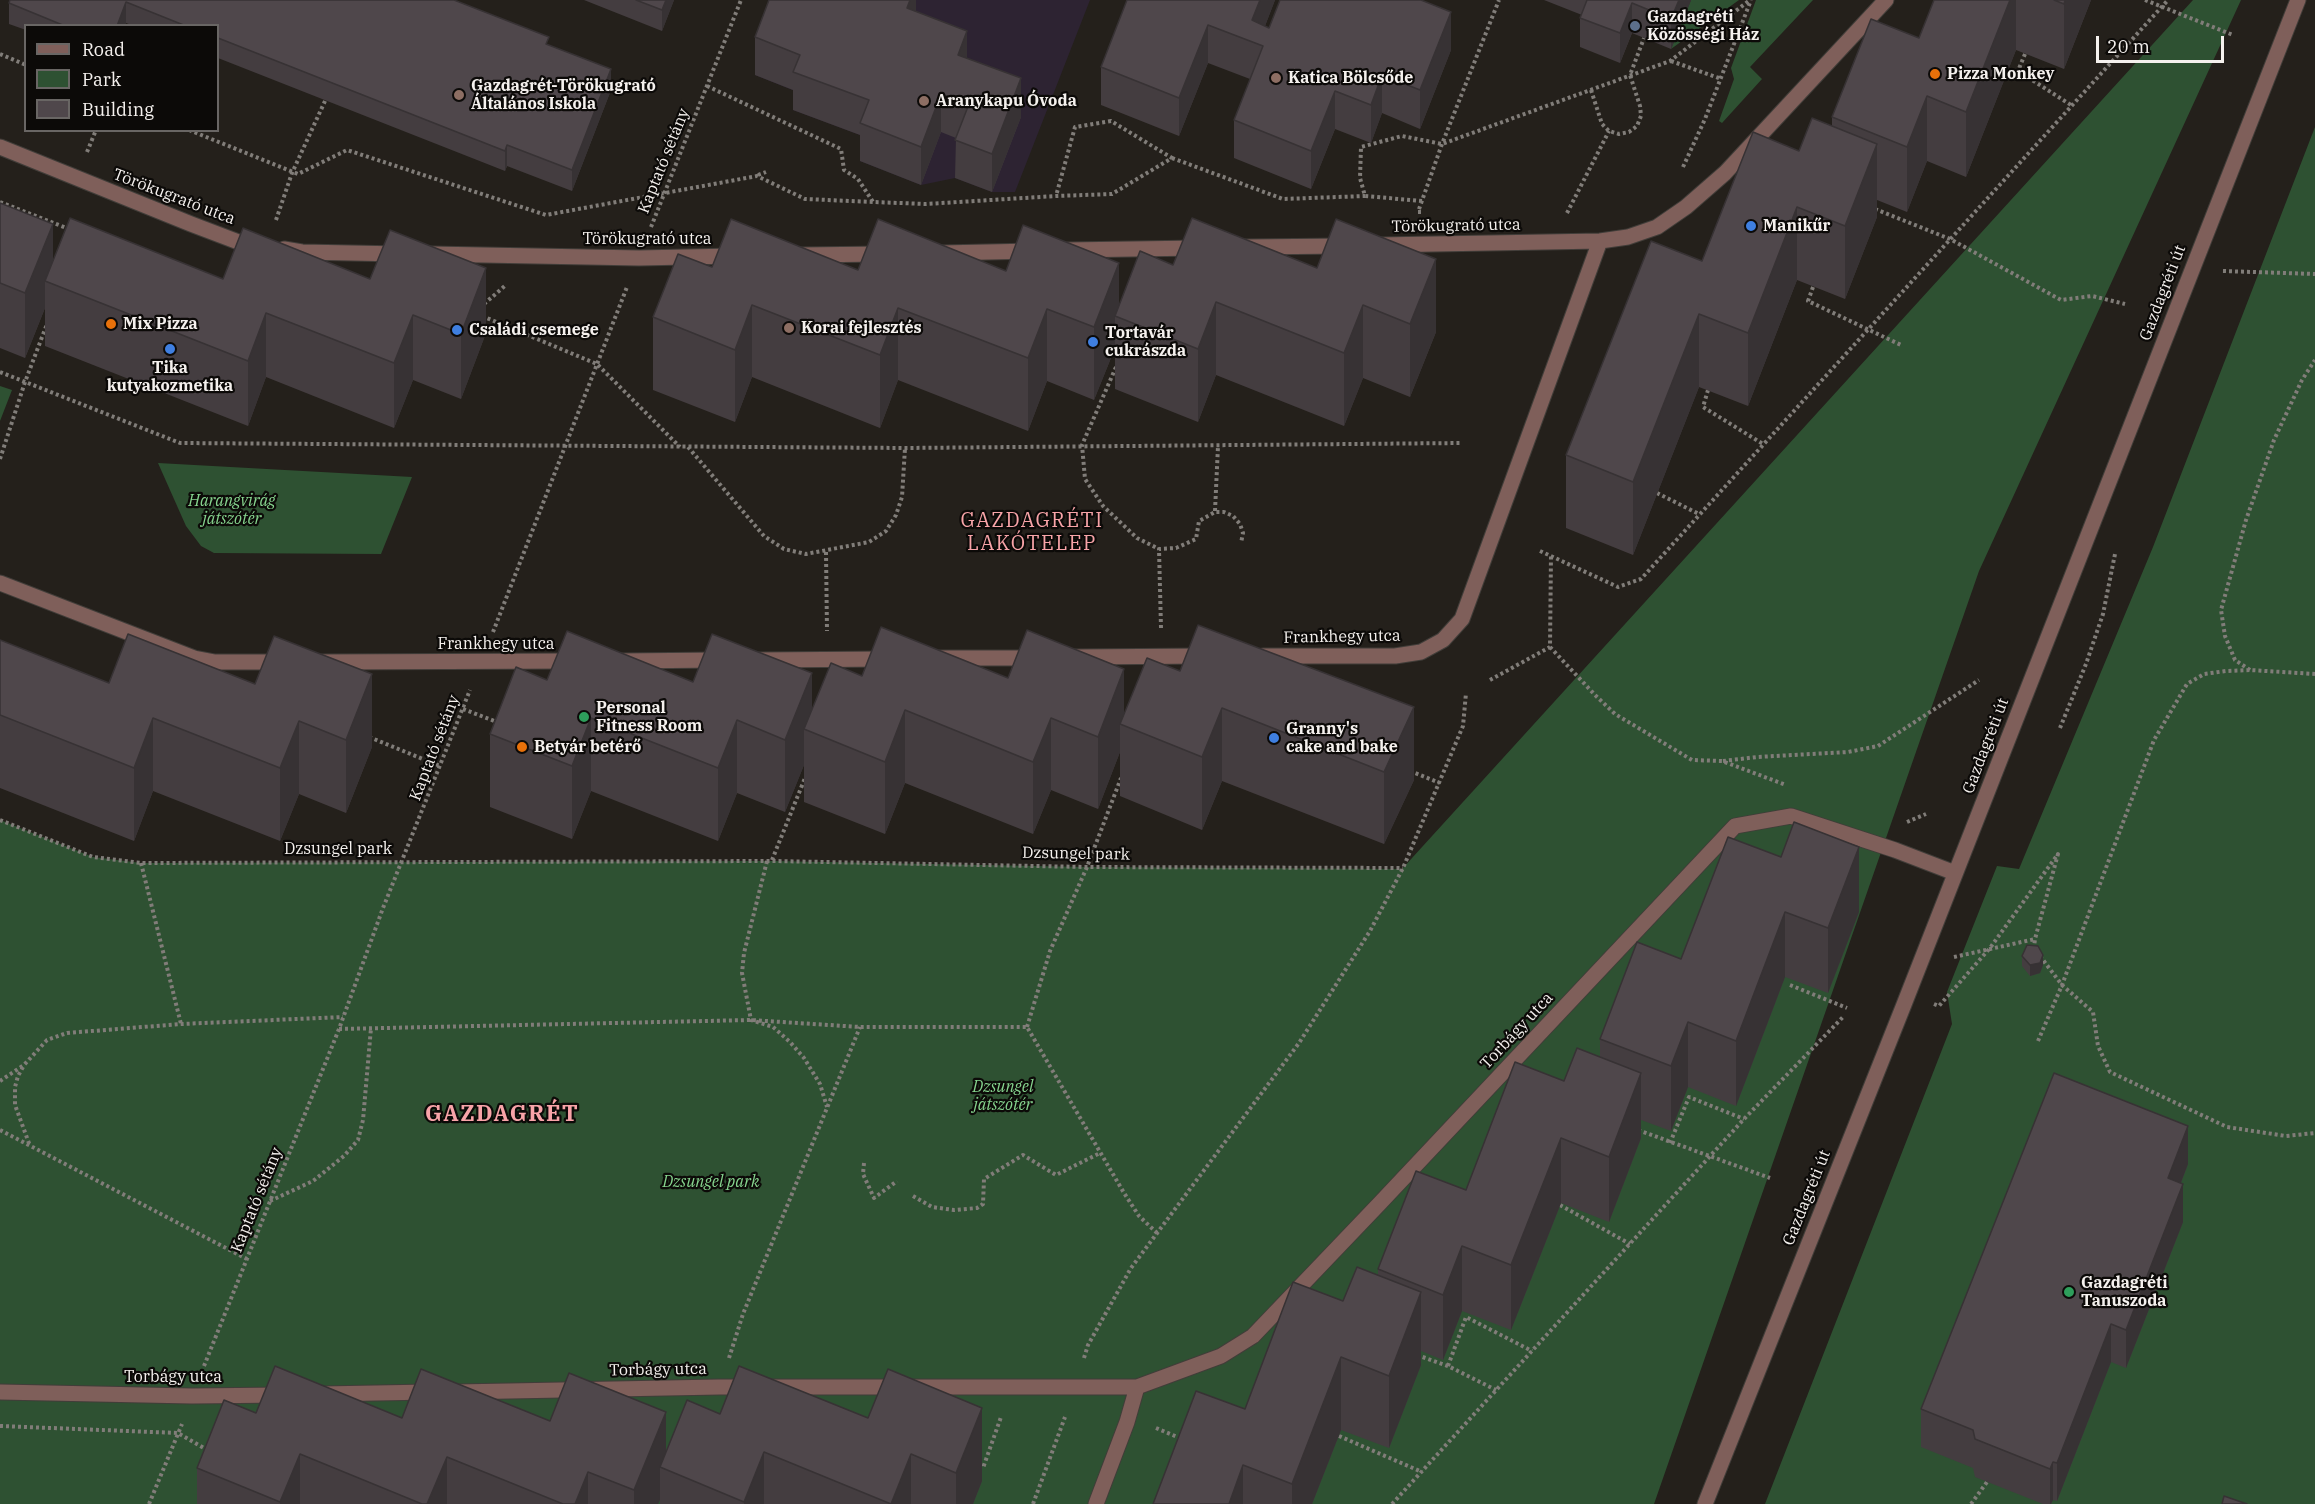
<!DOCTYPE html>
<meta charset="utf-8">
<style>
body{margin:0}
#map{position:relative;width:2315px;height:1504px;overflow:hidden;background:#24201b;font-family:"IBM Plex Serif",serif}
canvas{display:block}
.legend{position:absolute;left:24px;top:24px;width:195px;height:108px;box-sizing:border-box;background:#0c0a08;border:2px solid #696664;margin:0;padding:8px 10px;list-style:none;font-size:18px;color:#f5f1ee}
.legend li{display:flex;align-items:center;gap:12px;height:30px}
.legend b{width:30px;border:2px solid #696664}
.scale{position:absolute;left:2096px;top:36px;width:128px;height:27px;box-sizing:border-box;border:3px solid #f5f1ee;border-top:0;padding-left:8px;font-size:18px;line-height:21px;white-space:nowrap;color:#f5f1ee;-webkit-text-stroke:4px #0c0a08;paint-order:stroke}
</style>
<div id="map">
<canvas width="2315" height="1504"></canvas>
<ul class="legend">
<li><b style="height:8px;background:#7f5f5a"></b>Road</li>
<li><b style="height:16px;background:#2e5132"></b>Park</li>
<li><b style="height:16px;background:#4f474b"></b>Building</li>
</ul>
<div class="scale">20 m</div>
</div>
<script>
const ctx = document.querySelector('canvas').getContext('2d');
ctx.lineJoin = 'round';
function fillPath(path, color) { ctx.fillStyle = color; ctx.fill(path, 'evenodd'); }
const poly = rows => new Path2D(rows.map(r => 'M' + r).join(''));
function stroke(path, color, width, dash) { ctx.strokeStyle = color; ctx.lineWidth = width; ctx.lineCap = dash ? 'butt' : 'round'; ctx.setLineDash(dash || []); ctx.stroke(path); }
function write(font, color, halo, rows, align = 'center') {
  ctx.font = font + ' "IBM Plex Serif",serif'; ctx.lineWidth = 4.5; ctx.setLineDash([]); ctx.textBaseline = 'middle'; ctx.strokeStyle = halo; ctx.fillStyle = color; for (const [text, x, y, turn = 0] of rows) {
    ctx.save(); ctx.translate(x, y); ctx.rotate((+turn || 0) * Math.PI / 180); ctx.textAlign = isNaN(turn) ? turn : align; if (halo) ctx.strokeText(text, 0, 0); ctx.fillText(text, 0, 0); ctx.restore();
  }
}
fillPath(poly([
 [784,0,1090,0,1015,192,992,192,955,178,921,185,860,161,868,138,793,110,800,93,755,75]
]), '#2d2332');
fillPath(poly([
 [1691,0,1739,0,1671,49],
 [1756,0,1813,0,1750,67,1762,79,1722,123,1719,121,1734,79,1731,68],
 [2193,0,2241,0,1979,571,1654,1504,0,1504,0,820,93,857,141,863,772,861,1087,867,1402,869],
 [2315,127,2315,1504,1765,1504,1952,1024,1947,992,1997,866,2019,869,2153,547],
 [0,386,12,390,0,421],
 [158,463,412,477,381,554,214,553,201,546,186,526]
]), '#2e5132');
const minor = poly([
 [0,147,191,224,241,243,258,245],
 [1379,245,1600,241,1628,237,1657,227,1686,207,1725,173,1886,0],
 [1244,247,1346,246],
 [284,249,302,252,401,254],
 [1067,250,1199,248],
 [941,253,1034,251],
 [431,254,639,258,734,256],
 [800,255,884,254],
 [0,583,194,658,215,662,285,662],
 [1263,656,1395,656,1421,652,1443,640,1462,619,1600,241],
 [1074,657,1206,656],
 [939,658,1035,658],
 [759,660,888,659],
 [621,661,720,660],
 [321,662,573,661],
 [0,1392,192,1396,283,1395],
 [457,1392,719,1387,1137,1387,1221,1356,1253,1336,1381,1202,1735,826,1791,816,1895,850,1955,873],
 [322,1394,430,1392],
 [1096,1504,1127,1422,1137,1387],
 [1705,1504,1903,1007,2298,0]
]);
stroke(minor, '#413d39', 17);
stroke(poly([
 [2145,0,2233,35],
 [0,54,26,65],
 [2025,54,2018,71,2071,105],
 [1671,61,1719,78],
 [707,86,841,149,844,170,858,179,873,202,926,204,1056,196,1112,194,1172,158,1111,121,1075,127,1056,196],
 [1591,90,1602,124,1609,131,1619,134,1629,132,1637,126,1641,116,1640,106,1630,75,1644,38],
 [189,130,298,174,347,150,546,215,757,176,805,199,873,202],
 [87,152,96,130],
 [1172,158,1283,199,1365,196],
 [1683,167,1705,119,1751,0],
 [758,175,766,172],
 [1422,201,1365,196,1360,178,1361,147,1402,136,1442,144,1670,61,1750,0],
 [0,202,69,229],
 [1875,209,1950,239,2061,300,2092,296,2125,304],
 [1421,212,1418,212,1442,144,1499,0],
 [1567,213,1609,131],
 [276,220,292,173,325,101],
 [651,227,741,0],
 [2223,271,2315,274],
 [1813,287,1808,301,1901,345],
 [484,304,506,285],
 [482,316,597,364,680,447],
 [1116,367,1082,445,1085,479,1103,506,1137,538,1159,549],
 [0,372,180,443,905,448,1462,443],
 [1708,390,1703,407,1763,444],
 [688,447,764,536,784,549,806,554,869,542,886,531,896,515,902,497,905,448],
 [0,459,25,382,47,324],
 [1657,493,1699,514],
 [1215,511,1218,446],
 [1540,551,1618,587,1641,579,2168,0],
 [826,552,827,631],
 [1161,628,1159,549,1176,548,1196,539,1199,521,1215,512,1224,512,1233,516,1240,524,1243,533,1241,543],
 [493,632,627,287],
 [1550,647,1595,695,1615,714,1692,760,1722,761,1786,785],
 [2250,670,2235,660,2225,636,2221,610,2246,520,2274,440,2302,380,2315,360],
 [1490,680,1550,647,1551,555],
 [463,709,497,722],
 [2060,728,2086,664,2103,614,2115,554],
 [369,737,440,766],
 [1723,761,1757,757,1848,752,1878,746,1979,680],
 [1410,771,1440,783],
 [0,820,93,857,141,863,772,861,1087,867,1403,868],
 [1907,822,1926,814],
 [772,860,805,778],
 [767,861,744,953,742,973,751,1020,773,1027,790,1042,804,1058,820,1084,827,1107],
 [141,863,181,1024],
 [2040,956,2062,985,2093,1012,2098,1046,2110,1072,2227,1127,2286,1136,2315,1133],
 [1954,957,2035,939],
 [1790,985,1847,1008],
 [1934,1004,1939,1006,1990,948,2058,854,2035,939,2034,947,2036,950],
 [1027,1027,1050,951,1087,867,1121,778],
 [339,1029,751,1020,860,1027,1027,1027,1124,1193,1139,1216,1157,1233],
 [2038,1041,2062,985,2154,740,2187,684,2204,674,2226,671,2250,670,2315,674],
 [23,1067,18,1076,15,1087,15,1105,30,1146],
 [0,1081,24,1065,47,1040,67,1033,181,1024,343,1017],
 [0,1130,247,1259],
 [1638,1130,1770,1178],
 [1670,1143,1689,1097,1744,1119],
 [864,1163,863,1174,874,1198,897,1181],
 [913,1196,932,1207,954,1210,977,1208,983,1204,984,1179,1023,1155,1056,1175,1100,1153],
 [270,1201,313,1181,344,1156,358,1140,363,1120,371,1028],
 [1560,1205,1630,1244],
 [1417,1355,1448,1366,1496,1390],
 [729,1358,743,1314,860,1027],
 [1084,1358,1088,1345,1131,1268,1299,1043,1370,931,1403,868,1463,726,1466,693],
 [204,1366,339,1029,383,908,470,690],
 [1448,1366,1466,1317,1532,1351],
 [0,1426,178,1433,209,1451],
 [1156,1428,1182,1439],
 [1339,1436,1422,1472],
 [979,1467,983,1468,1001,1417],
 [149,1504,182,1424],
 [1033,1504,1065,1417],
 [1392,1504,1744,1119,1843,1017],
 [1971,1504,1987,1482]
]), '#817d79', 4, [3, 3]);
stroke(minor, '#7f5f5a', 15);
fillPath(poly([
 [454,0,549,45,611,90,572,191,507,166,505,171,218,58,218,26,134,26,126,23,125,26,26,26,26,30,9,24,9,3],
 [584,0,674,0,662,31],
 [916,0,916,12,967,58,1021,117,992,192,955,178,956,138,941,132,921,185,860,161,860,135,793,110,793,90,755,75,755,37],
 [1127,0,1275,0,1265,26,1269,28,1451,50,1420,129,1382,113,1371,143,1335,129,1311,189,1234,158,1234,120,1250,79,1208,63,1179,136,1101,105,1101,67],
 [1544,0,1691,0,1671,49,1632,33,1620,63,1580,47,1580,18,1582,15],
 [1934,0,2091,0,2064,69,2016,50,1966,177,1927,161,1907,212,1877,200,1877,217,1845,299,1797,280,1748,406,1699,387,1633,555,1566,528,1566,455,1702,261,1799,151,1832,126,1832,117,1919,38],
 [0,203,53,262,223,279,243,228,486,333,461,399,413,380,394,428,266,377,248,426,45,346,45,308,25,358,0,348],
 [1192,218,1436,332,1410,397,1363,378,1344,426,1216,375,1198,422,1115,389,1115,348,1094,400,1047,381,1028,431,898,380,880,428,752,377,735,422,653,390,653,317,712,267,858,270,1006,271,1119,304,1173,265],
 [128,634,372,747,346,813,299,794,280,841,153,791,134,841,0,788,0,640,109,683],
 [1147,658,1414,780,1384,844,1222,781,1202,830,1120,796,1120,752,1098,809,1051,790,1033,834,905,783,885,834,804,802,804,765,785,812,737,793,718,841,591,791,572,839,490,807,490,734,547,680,693,682,812,711,862,676,1008,678,1124,714],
 [1728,837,1859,912,1828,993,1785,977,1736,1106,1688,1087,1671,1131,1641,1120,1641,1138,1609,1222,1561,1203,1511,1330,1462,1311,1443,1360,1421,1351,1421,1365,1389,1448,1341,1430,1312,1504,1153,1504,1245,1409,1343,1301,1378,1275,1378,1269,1466,1190,1564,1081,1600,1057,1600,1039,1681,959],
 [2022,956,2043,965,2040,973,2030,976,2022,966],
 [2188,1164,2181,1183,2183,1222,2126,1368,2111,1362,2057,1501,2053,1500,2051,1504,2043,1504,1975,1477,1973,1468,1921,1447,1921,1409],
 [739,1366,982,1481,973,1504,660,1504,660,1500,658,1504,197,1504,197,1468,256,1413,550,1421,666,1452,720,1414]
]), '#443d40');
fillPath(poly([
 [666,0,674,0,662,31,662,10],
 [910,0,916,0,916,24,907,8],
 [1260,0,1275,0,1258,44,1252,20],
 [1679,0,1691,0,1671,49,1671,19],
 [2010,0,2016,0,2016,50,1966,177,1966,112],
 [2065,0,2091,0,2064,69,2064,4],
 [126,2,126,23,125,26,117,26],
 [1632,3,1632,33,1620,63,1620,33],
 [1451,12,1451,50,1420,129,1420,90],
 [1208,25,1208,63,1179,136,1179,98],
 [967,31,967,69,958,55],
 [611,69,611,90,572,191,572,170],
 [1382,75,1382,113,1371,143,1371,105],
 [1021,78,1021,117,992,192,992,154],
 [1335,91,1335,129,1311,189,1311,151],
 [941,94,941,132,921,185,921,147],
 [1927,96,1927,161,1907,212,1907,147],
 [1877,144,1877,217,1845,299,1845,226],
 [507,145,507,166,505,171,505,151],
 [1797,207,1797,280,1748,406,1748,333],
 [53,224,53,284,45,281,45,308,25,358,25,293],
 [1436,259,1436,332,1410,397,1410,324],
 [1119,263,1119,318,1115,316,1115,348,1094,400,1094,327],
 [486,268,486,333,461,399,461,334],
 [1216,302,1216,375,1198,422,1198,349],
 [752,305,752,377,735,422,735,350],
 [1363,305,1363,378,1344,426,1344,353],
 [898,308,898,380,880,428,880,355],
 [1047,309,1047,381,1028,431,1028,358],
 [266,313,266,377,248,426,248,361],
 [1699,314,1699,387,1633,555,1633,482],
 [413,315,413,380,394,428,394,363],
 [1124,669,1124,725,1120,724,1120,752,1098,809,1098,737],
 [812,673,812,732,804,729,804,765,785,812,785,740],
 [372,674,372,747,346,813,346,740],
 [1414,707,1414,780,1384,844,1384,772],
 [1222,708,1222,781,1202,830,1202,757],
 [905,710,905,783,885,834,885,762],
 [153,718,153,791,134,841,134,768],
 [591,718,591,791,572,839,572,766],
 [1051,718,1051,790,1033,834,1033,762],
 [737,720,737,793,718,841,718,768],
 [299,721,299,794,280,841,280,768],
 [1859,847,1859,912,1828,993,1828,928],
 [1785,912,1785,977,1736,1106,1736,1041],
 [2043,955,2043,965,2040,973,2030,976,2030,965],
 [1688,1022,1688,1087,1671,1131,1671,1066],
 [1641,1073,1641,1138,1609,1222,1609,1157],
 [2188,1126,2188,1164,2168,1216,2168,1178],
 [1561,1138,1561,1203,1511,1330,1511,1265],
 [2183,1184,2183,1222,2126,1368,2126,1330],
 [1462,1246,1462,1311,1443,1360,1443,1295],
 [1421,1292,1421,1365,1389,1448,1389,1376],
 [2111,1324,2111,1362,2057,1501,2057,1463],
 [1341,1357,1341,1430,1312,1504,1292,1504,1292,1484],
 [982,1408,982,1481,973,1504,956,1504,956,1473],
 [666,1412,666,1470,660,1467,660,1500,658,1504,634,1504,634,1490],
 [764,1452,764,1504,744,1504,744,1502],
 [300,1454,300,1504,280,1504,280,1502],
 [911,1454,911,1504,891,1504],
 [447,1457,447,1504,427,1504],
 [2053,1462,2053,1500,2051,1504,2050,1504,2050,1469],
 [1243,1465,1243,1504,1229,1504],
 [588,1472,588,1504,575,1504]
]), '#373234');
const building = poly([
 [10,0,454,0,549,37,546,44,611,69,572,170,507,145,505,151,218,38,218,26,186,26,126,2,117,26,65,26,9,3,10,0],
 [636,0,666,0,662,10,636,0],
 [769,0,910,0,907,8,967,31,958,55,1021,78,992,154,955,140,969,104,941,94,921,147,860,123,869,100,793,72,800,55,755,37,769,0],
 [1127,0,1260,0,1252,20,1269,28,1280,0,1421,0,1451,12,1420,90,1382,75,1371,105,1335,91,1311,151,1234,120,1263,46,1208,25,1179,98,1101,67,1127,0],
 [1587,0,1679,0,1671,19,1632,3,1620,33,1580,18,1587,0],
 [1934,0,2010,0,1966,112,1927,96,1907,147,1832,117,1871,19,1919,38,1934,0],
 [2054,0,2065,0,2064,4,2054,0],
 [1812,118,1877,144,1845,226,1797,207,1748,333,1699,314,1633,482,1566,455,1651,241,1702,261,1753,132,1799,151,1812,118],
 [0,203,53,224,25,293,0,283,0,203],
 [70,218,223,279,243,228,370,279,390,230,486,268,461,334,413,315,394,363,266,313,248,361,45,281,70,218],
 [1192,218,1317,268,1336,219,1436,259,1410,324,1363,305,1344,353,1216,302,1198,349,1115,316,1140,251,1173,265,1192,218],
 [731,219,858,270,878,219,1006,271,1023,225,1119,263,1094,327,1047,309,1028,358,898,308,880,355,752,305,735,350,653,317,678,254,712,267,731,219],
 [1198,625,1414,707,1384,772,1222,708,1202,757,1120,724,1147,658,1180,671,1198,625],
 [881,627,1008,678,1027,630,1124,669,1098,737,1051,718,1033,762,905,710,885,762,804,729,831,663,862,676,881,627],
 [567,631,693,682,712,634,812,673,785,740,737,720,718,768,591,718,572,766,490,734,516,667,547,680,567,631],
 [128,634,255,684,274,636,372,674,346,740,299,721,280,768,153,718,134,768,0,715,0,640,109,683,128,634],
 [1794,822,1859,847,1828,928,1785,912,1736,1041,1688,1022,1671,1066,1600,1039,1637,942,1681,959,1728,837,1781,857,1794,822],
 [2027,945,2038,946,2043,955,2040,963,2030,965,2022,956,2027,945],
 [1577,1048,1641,1073,1609,1157,1561,1138,1511,1265,1462,1246,1443,1295,1378,1269,1416,1171,1466,1190,1515,1062,1564,1081,1577,1048],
 [2054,1073,2188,1126,2168,1178,2183,1184,2126,1330,2111,1324,2057,1463,2053,1462,2050,1469,1975,1439,1973,1430,1921,1409,2054,1073],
 [1357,1267,1421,1292,1389,1376,1341,1357,1292,1484,1243,1465,1229,1504,1153,1504,1196,1391,1245,1409,1293,1282,1343,1301,1357,1267],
 [275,1366,402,1418,421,1369,550,1421,569,1373,666,1412,634,1490,588,1472,575,1504,563,1504,447,1457,427,1504,422,1504,300,1454,280,1502,197,1468,224,1400,256,1413,275,1366],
 [739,1366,868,1418,888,1369,982,1408,956,1473,911,1454,891,1504,764,1452,744,1502,660,1467,687,1400,720,1414,739,1366],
 [2224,1496,2247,1504,2222,1504,2224,1496]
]);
fillPath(building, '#4f474b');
stroke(building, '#373234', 1.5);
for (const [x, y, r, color] of [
 [1635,26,6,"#5c6f8a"],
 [1935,74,6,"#e8710a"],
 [1276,78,6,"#8d6e63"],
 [459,95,6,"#8d6e63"],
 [924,101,6,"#8d6e63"],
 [1751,226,6,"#3f7fe0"],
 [111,324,6,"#e8710a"],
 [789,328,6,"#8d6e63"],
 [457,330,6,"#3f7fe0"],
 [1093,342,6,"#3f7fe0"],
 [170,349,6,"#3f7fe0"],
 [584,717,6,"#2e9e5b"],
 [1274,738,6,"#3f7fe0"],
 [522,747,6,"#e8710a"],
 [2069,1292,6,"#2e9e5b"]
]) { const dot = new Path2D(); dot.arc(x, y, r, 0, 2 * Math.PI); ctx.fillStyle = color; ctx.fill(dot); stroke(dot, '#0c0a08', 2); }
write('bold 16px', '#f5f1ee', '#0c0a08', [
 ["Gazdagréti",1647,17],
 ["Közösségi Ház",1647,35],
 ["Pizza Monkey",1947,74],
 ["Katica Bölcsőde",1288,78],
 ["Gazdagrét-Törökugrató",471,86],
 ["Általános Iskola",471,104],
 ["Aranykapu Óvoda",936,101],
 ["Manikűr",1763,226],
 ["Mix Pizza",123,324],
 ["Korai fejlesztés",801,328],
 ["Családi csemege",469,330],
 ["Tortavár",1105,333],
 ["cukrászda",1105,351],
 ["Tika",170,368,"center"],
 ["kutyakozmetika",170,386,"center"],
 ["Personal",596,708],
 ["Fitness Room",596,726],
 ["Granny's",1286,729],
 ["cake and bake",1286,747],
 ["Betyár betérő",534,747],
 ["Gazdagréti",2081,1283],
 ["Tanuszoda",2081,1301]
], 'left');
write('16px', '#f5f1ee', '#0c0a08', [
 ["Kaptató sétány",664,161,-68],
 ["Törökugrató utca",174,197,21],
 ["Törökugrató utca",1456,226,-1],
 ["Törökugrató utca",647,239],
 ["Gazdagréti út",2163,293,-69],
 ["Frankhegy utca",1342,637,-1],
 ["Frankhegy utca",496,644],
 ["Gazdagréti út",1986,746,-69],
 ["Kaptató sétány",435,748,-69],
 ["Dzsungel park",338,849],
 ["Dzsungel park",1076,854,1],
 ["Torbágy utca",1517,1031,-47],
 ["Gazdagréti út",1807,1198,-68],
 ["Kaptató sétány",257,1200,-68],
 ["Torbágy utca",658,1370,-1],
 ["Torbágy utca",173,1377]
]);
write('italic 16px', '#86d48e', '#0c0a08', [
 ["Harangvirág",232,501],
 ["játszótér",232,519],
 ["Dzsungel",1003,1087],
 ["játszótér",1003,1105],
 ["Dzsungel park",711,1182]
]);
ctx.letterSpacing = '1.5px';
write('20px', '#f8a4a8', '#0c0a08', [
 ["GAZDAGRÉTI",1032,521],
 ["LAKÓTELEP",1032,544]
]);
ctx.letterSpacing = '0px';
ctx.letterSpacing = '1.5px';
write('bold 22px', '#f8a4a8', '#0c0a08', [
 ["GAZDAGRÉT",502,1115]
]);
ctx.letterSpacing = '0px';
</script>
